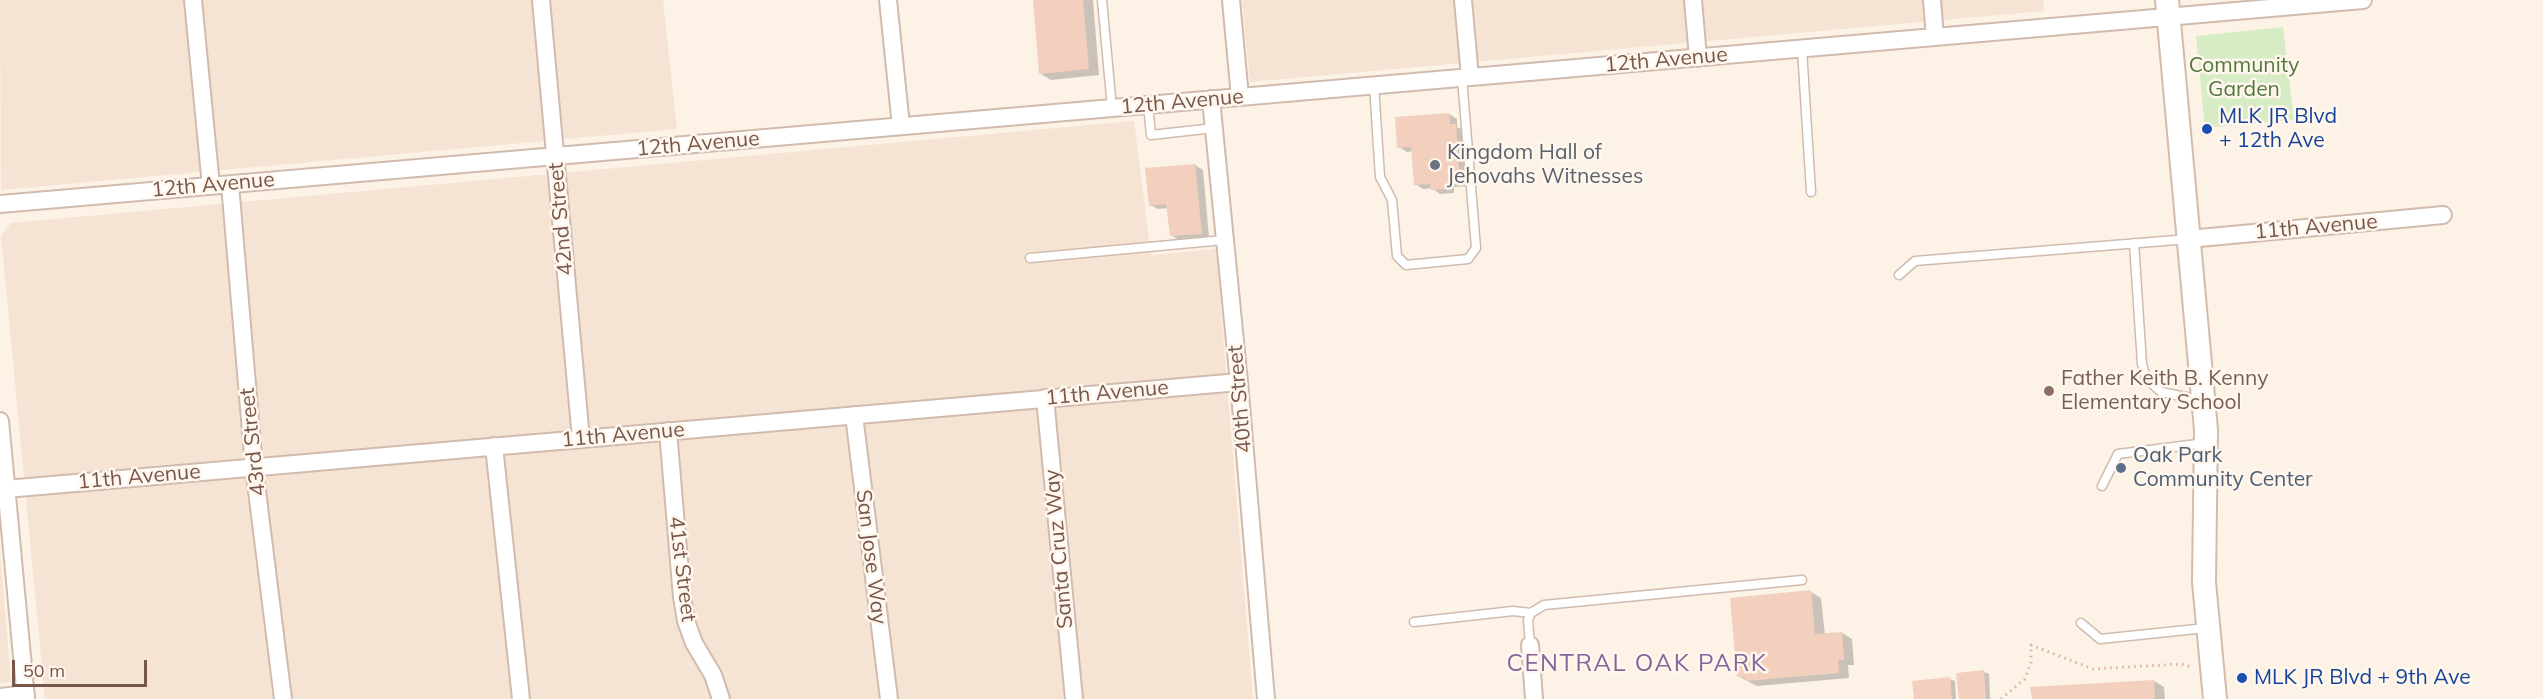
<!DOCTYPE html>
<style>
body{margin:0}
#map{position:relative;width:2543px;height:699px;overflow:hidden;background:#fdf2e6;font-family:Mulish,sans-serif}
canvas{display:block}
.scale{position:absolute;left:12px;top:660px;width:135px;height:27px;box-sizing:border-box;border:3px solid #77574a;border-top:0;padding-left:8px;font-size:18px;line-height:21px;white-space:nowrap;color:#77574a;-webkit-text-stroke:4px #fff7ed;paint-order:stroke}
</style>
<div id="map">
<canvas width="2543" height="699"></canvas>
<div class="scale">50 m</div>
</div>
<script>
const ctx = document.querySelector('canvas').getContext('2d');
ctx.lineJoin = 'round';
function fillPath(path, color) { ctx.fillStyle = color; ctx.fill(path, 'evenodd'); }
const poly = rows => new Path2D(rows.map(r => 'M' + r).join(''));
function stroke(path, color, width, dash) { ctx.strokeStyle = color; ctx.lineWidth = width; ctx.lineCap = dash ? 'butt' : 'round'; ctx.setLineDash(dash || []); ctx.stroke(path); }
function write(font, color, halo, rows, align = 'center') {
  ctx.font = font + ' Mulish,sans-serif'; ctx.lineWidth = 5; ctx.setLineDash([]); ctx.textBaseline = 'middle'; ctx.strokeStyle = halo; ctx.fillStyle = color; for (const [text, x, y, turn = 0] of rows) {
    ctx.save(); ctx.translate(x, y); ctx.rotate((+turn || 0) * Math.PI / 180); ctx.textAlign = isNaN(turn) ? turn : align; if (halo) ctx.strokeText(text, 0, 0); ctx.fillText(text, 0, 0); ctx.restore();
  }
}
fillPath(poly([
 [0,0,663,0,677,129,1,190],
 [1242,0,2043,0,2044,11,1250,82],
 [1134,121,1151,255,1216,249,1253,699,45,699,1,236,11,223],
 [0,550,11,682,0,683]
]), '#f5e4d4');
fillPath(poly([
 [2283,27,2294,120,2205,128,2196,36]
]), '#d7ebc4');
fillPath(poly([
 [1035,0,1093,0,1099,75,1051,80,1041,74],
 [1449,114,1457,119,1457,127,1463,130,1467,186,1454,187,1454,193,1440,194,1432,188,1423,189,1415,184,1413,151,1407,152,1399,147],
 [1195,165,1203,170,1209,237,1179,240,1171,235,1168,208,1158,209,1150,205],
 [1811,592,1821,598,1825,635,1842,633,1852,639,1854,665,1848,665,1849,678,1757,686,1738,676],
 [1984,672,1989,674,1990,699,1960,699],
 [1950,679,1955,681,1956,699,1916,699],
 [2154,681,2164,687,2165,699,2033,699]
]), '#0003');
fillPath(poly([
 [1033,0,1083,0,1089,69,1039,74],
 [1449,113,1450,124,1456,124,1460,182,1446,183,1447,189,1431,190,1430,184,1414,185,1411,147,1397,148,1395,117],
 [1195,164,1202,234,1170,236,1166,204,1149,206,1145,168],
 [1811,590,1815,634,1842,632,1844,660,1838,660,1839,673,1746,681,1745,677,1737,677,1730,598],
 [1984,670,1986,699,1959,699,1956,673],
 [1950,677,1952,699,1914,699,1912,681],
 [2154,680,2155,699,2032,699,2030,687]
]), '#f3cfbd');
const lane = poly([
 [1102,0,1112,108],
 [1802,49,1811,192],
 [1374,85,1380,177,1392,200,1397,256,1406,265,1468,259,1476,248,1462,78],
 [1148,105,1151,135,1214,128],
 [2134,243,2142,364,2146,378,2161,392,2201,400],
 [1030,258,1224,240],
 [1899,275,1915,261,2189,239],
 [2102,486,2118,454,2205,443],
 [1414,622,1513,611,1531,613],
 [2081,623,2100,639,2206,628],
 [1530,645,1528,620,1531,613,1544,605,1802,580]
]);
const street = poly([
 [193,0,211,186],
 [541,0,581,439],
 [888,0,901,126],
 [1231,0,1240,97],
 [1463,0,1470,77],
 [1693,0,1698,58],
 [1932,0,1935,37],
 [1211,99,1239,382,1266,699],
 [230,184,254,467,283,699],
 [0,204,2363,0],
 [2189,239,2443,215],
 [1045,398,1074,699],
 [854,415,889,699],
 [0,421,26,699],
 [668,431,682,597,686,621,694,643,713,675,721,699],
 [494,446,521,699],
 [6,489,1239,382],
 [1530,645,1534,699],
 [0,697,26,694]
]);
const secondary = poly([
 [2167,0,2206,430,2204,582,2215,699]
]);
stroke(lane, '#d1bbae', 11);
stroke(street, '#d1bbae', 20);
stroke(secondary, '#d4bbac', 26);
stroke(poly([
 [2001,699,2025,679,2031,662,2031,645,2093,669,2181,664,2191,667]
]), '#d9b2a0', 3, [1.5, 4.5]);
stroke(lane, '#fff', 8);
stroke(street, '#fff', 16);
stroke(secondary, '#fff', 22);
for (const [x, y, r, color] of [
 [2207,129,6,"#1a4fb4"],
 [1435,165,6,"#6b7280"],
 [2049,391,6,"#8d6e63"],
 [2121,468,6,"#5c6f8a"],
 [2242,678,6,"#1a4fb4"]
]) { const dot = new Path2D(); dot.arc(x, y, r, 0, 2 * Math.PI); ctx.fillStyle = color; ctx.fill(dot); stroke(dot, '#fff7ed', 2); }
write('21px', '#77574a', '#fff7ed', [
 ["12th Avenue",1666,60,-5],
 ["12th Avenue",1182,102,-5],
 ["12th Avenue",698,144,-5],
 ["12th Avenue",213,185,-5],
 ["42nd Street",561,219,-95],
 ["11th Avenue",2316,227,-5],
 ["11th Avenue",1107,393,-5],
 ["40th Street",1240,399,-95],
 ["11th Avenue",623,435,-5],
 ["43rd Street",253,442,-96],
 ["11th Avenue",139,477,-5],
 ["Santa Cruz Way",1059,549,-95],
 ["San Jose Way",871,557,83],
 ["41st Street",682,569,83]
]);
write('21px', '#53783e', '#fff7ed', [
 ["Community",2244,66],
 ["Garden",2244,90]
]);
write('21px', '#164399', '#fff7ed', [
 ["MLK JR Blvd",2219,117],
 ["+ 12th Ave",2219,141],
 ["MLK JR Blvd + 9th Ave",2254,678]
], 'left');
write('21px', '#5b616d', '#fff7ed', [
 ["Kingdom Hall of",1447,153],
 ["Jehovahs Witnesses",1447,177]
], 'left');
write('21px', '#785e54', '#fff7ed', [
 ["Father Keith B. Kenny",2061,379],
 ["Elementary School",2061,403]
], 'left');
write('21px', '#4e5e75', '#fff7ed', [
 ["Oak Park",2133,456],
 ["Community Center",2133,480]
], 'left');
ctx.letterSpacing = '1.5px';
write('24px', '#85659b', '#fff7ed', [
 ["CENTRAL OAK PARK",1637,664]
]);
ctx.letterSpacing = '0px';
</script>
